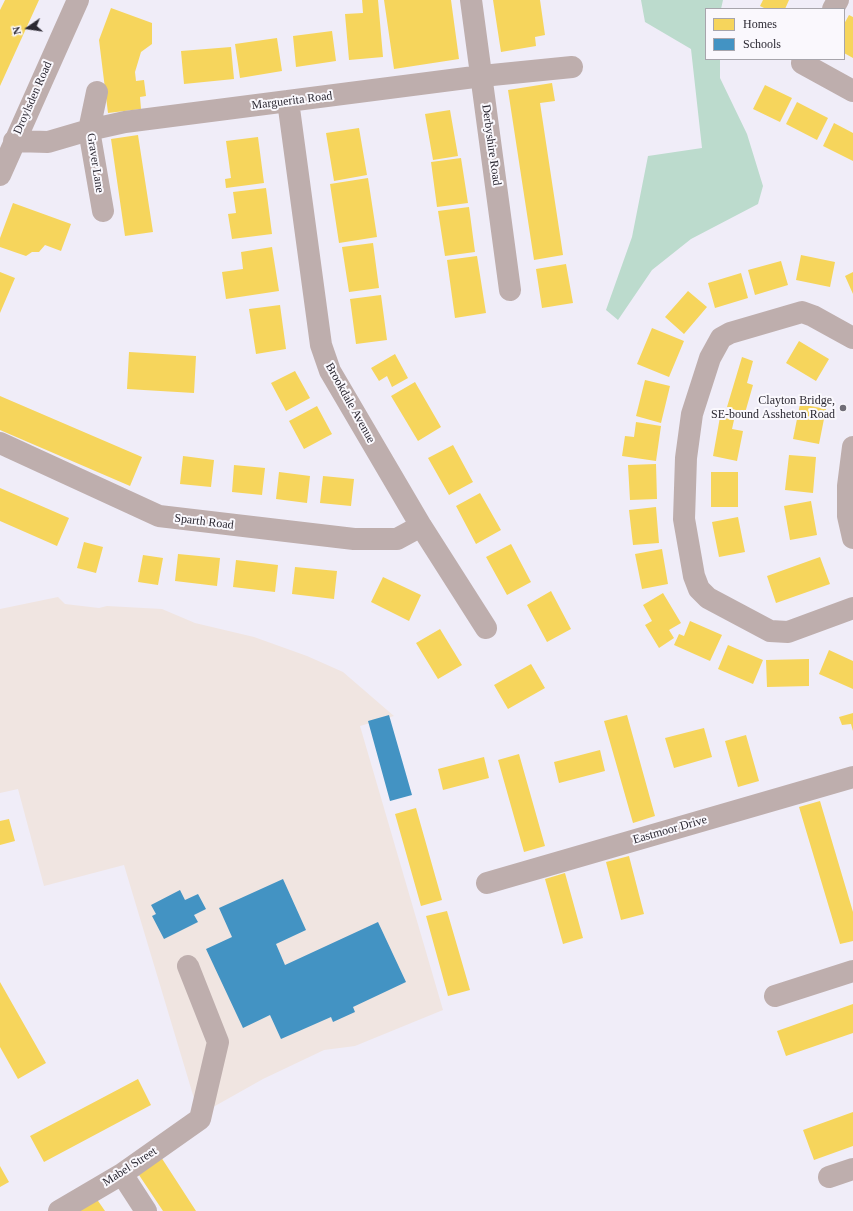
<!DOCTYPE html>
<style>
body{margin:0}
#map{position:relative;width:853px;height:1211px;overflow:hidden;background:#f0edf8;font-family:"Times New Roman",serif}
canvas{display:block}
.legend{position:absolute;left:705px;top:8px;width:140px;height:52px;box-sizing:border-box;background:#faf8fd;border:1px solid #a7a5ac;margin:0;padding:5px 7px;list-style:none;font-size:12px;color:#2b2832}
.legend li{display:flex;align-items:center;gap:8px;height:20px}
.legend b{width:20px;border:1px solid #a7a5ac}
.north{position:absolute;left:8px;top:8px;width:40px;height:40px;-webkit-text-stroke:3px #faf8fd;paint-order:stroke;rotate:257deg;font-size:11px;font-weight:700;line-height:16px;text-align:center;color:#2b2832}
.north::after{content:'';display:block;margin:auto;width:14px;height:18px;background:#2b2832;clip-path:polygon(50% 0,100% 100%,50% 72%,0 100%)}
</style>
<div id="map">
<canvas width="853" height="1211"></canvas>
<ul class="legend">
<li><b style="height:11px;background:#f6d55c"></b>Homes</li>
<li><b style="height:11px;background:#4393c3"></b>Schools</li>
</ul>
<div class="north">N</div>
</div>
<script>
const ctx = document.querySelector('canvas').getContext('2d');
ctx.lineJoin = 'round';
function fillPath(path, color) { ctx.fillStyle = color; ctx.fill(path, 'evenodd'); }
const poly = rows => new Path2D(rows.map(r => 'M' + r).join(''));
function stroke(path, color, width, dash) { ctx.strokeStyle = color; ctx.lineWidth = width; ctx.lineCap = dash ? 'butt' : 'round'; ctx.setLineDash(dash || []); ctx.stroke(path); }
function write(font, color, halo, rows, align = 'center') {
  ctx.font = font + ' "Times New Roman",serif'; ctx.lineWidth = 4; ctx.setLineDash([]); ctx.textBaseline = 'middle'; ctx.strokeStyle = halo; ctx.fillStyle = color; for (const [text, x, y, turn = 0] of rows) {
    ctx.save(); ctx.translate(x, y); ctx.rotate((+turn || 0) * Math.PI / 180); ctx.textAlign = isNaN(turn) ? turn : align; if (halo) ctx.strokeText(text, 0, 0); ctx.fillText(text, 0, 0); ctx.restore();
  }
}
fillPath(poly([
 [58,597,65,604,99,608,107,606,162,609,195,623,254,637,307,656,343,672,394,716,360,726,443,1010,355,1046,324,1050,263,1079,199,1115,124,865,44,886,18,789,0,793,0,609]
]), '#f0e5e1');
fillPath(poly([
 [641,0,723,0,721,9,706,9,706,59,720,59,720,78,747,134,763,186,758,204,691,239,652,270,618,320,606,310,632,237,648,156,702,148,691,49,645,22]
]), '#bcdbcd');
fillPath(poly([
 [5,0,39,0,0,86,0,10],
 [362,0,378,0,383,57,349,60,345,14,363,13],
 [384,0,451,0,459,59,394,69],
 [493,0,540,0,545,35,535,37,536,46,501,52],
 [763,0,789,0,785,9,766,9,760,6],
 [111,8,152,23,152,44,141,52,135,72,136,81,144,80,146,96,140,97,141,109,108,113,99,40],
 [849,15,853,17,853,58,844,53,844,24],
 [332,31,336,61,296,67,293,36],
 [277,38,282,71,240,78,235,44],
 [231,47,234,79,184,84,181,51],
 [552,83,555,101,540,103,563,255,534,260,508,90],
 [765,85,792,98,780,122,753,109],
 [797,102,828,118,817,140,786,124],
 [450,110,458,156,433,160,425,114],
 [834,123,853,133,853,161,823,146],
 [359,128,367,175,334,181,326,133],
 [138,135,153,232,125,236,111,139],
 [258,137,264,183,226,188,225,179,231,178,226,141],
 [461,158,468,203,437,207,431,162],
 [368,178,377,237,339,243,330,184],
 [266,188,272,234,232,239,228,214,236,213,233,192],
 [13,203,71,224,61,251,45,245,39,252,32,252,26,256,0,247,0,238],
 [469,207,475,252,445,256,438,211],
 [373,243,379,288,349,292,342,247],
 [272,247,279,291,226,299,222,272,243,269,241,252],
 [801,255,835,262,830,287,796,280],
 [477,256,486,313,455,318,447,260],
 [781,261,788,285,755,295,748,270],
 [566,264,573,303,542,308,536,269],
 [0,272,15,278,0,313],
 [853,272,853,294,845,276],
 [741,273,748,298,715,308,708,283],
 [688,291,707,307,684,334,665,317],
 [381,295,387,340,356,344,350,299],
 [280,305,286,349,256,354,249,309],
 [652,328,684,341,669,377,637,364],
 [799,341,829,359,816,381,786,363],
 [129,352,196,356,194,393,127,389],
 [395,354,408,378,392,387,387,376,379,381,371,368],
 [742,357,753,361,747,383,753,385,745,413,727,407],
 [295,371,310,398,286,411,271,383],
 [645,380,670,386,661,423,636,416],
 [415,382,441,427,418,441,391,396],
 [0,396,142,457,130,486,0,430],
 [800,404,826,409,819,444,793,439],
 [317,406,332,434,304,449,289,421],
 [720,417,734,420,732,429,743,431,737,461,713,456],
 [636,422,661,426,656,461,622,456,625,436,634,437],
 [453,445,473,482,449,495,428,458],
 [789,455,816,457,813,493,785,490],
 [183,456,214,460,211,487,180,484],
 [656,464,657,499,630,500,628,465],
 [234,465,265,468,262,495,232,492],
 [279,472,310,476,307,503,276,499],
 [711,472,738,472,738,507,711,507],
 [323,476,354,479,351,506,320,503],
 [0,488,69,518,57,546,0,521],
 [480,493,501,530,476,544,456,506],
 [811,501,817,535,790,540,784,506],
 [656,507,659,543,633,545,629,510],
 [738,517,745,552,719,557,712,522],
 [84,542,103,547,96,573,77,568],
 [511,544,531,582,507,595,486,557],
 [662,549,668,584,642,589,635,554],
 [178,554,220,558,217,586,175,581],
 [143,555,163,558,158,585,138,582],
 [820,557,830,584,776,603,767,576],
 [236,560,278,565,275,592,233,587],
 [295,567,337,571,334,599,292,594],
 [383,577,421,595,409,621,371,602],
 [551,591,571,629,547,642,527,605],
 [663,593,681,623,669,630,674,638,659,648,645,625,652,621,643,605],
 [690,621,722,635,710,661,674,645,679,634,684,636],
 [440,629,462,665,438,679,416,643],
 [728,645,763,660,753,684,718,669],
 [829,650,853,661,853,689,819,674],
 [809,659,809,686,767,687,766,660],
 [531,664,545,688,508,709,494,685],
 [853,713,853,731,851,724,842,725,839,717],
 [627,715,655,816,633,823,604,721],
 [704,728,712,757,674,768,665,738],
 [746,735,759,781,738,787,725,741],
 [600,750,605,771,559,783,554,762],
 [519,754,545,846,524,852,498,760],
 [484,757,489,778,443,790,438,769],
 [820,801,853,912,853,941,840,944,799,807],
 [416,808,442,900,421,906,395,814],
 [9,819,15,841,0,845,0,821],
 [629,856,644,914,621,920,606,862],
 [565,873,583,938,563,944,545,879],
 [447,911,470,990,448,996,426,916],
 [0,982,46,1063,18,1079,0,1047],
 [853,1004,853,1033,786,1056,777,1031],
 [138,1079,151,1105,44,1162,30,1136],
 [853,1112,853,1146,814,1160,803,1130],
 [161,1157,196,1211,163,1211,137,1172],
 [0,1166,9,1182,0,1187],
 [96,1198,105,1211,77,1211]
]), '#f6d55c');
fillPath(poly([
 [389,715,412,795,390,801,368,721],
 [283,879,306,930,276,944,285,965,378,922,406,982,353,1007,355,1012,333,1022,331,1017,281,1039,270,1015,243,1028,206,949,232,937,219,908],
 [180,890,185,900,198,894,206,909,194,915,198,922,164,939,152,916,156,914,151,905]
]), '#4393c3');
stroke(poly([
 [471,0,510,290],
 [833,9,838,0],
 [805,59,802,63,853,91],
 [97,92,89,130,103,211],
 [288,101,321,345,330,371,421,526,486,628],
 [14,141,48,142,89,130,125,122,482,76,572,67],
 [0,175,78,0],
 [853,338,813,316,802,312,730,333,721,338,710,358,692,414,686,458,684,519,694,576,699,589,708,598,770,631,788,632,853,608],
 [0,443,159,516,354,539,397,539,421,526],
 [853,447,848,486,848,516,853,538],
 [487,883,853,777],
 [775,996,853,971],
 [122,1174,146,1211],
 [829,1177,853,1169],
 [59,1211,122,1174,200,1119,218,1042,188,966]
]), '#beaead', 22);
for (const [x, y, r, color] of [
 [843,408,4,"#706d77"]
]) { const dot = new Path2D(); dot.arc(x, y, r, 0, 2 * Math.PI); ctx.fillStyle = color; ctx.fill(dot); stroke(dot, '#faf8fd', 1.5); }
write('12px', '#2b2832', '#faf8fd', [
 ["Droylsden Road",33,98,-66],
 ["Marguerita Road",292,101,-7],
 ["Derbyshire Road",491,145,82],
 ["Graver Lane",95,163,81],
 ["Brookdale Avenue",350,403,61],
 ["Sparth Road",204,522,7],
 ["Eastmoor Drive",670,830,-16],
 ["Mabel Street",130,1167,-33]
]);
write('12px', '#2b2832', '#faf8fd', [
 ["Clayton Bridge,",835,401],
 ["SE-bound Assheton Road",835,415]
], 'right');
</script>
